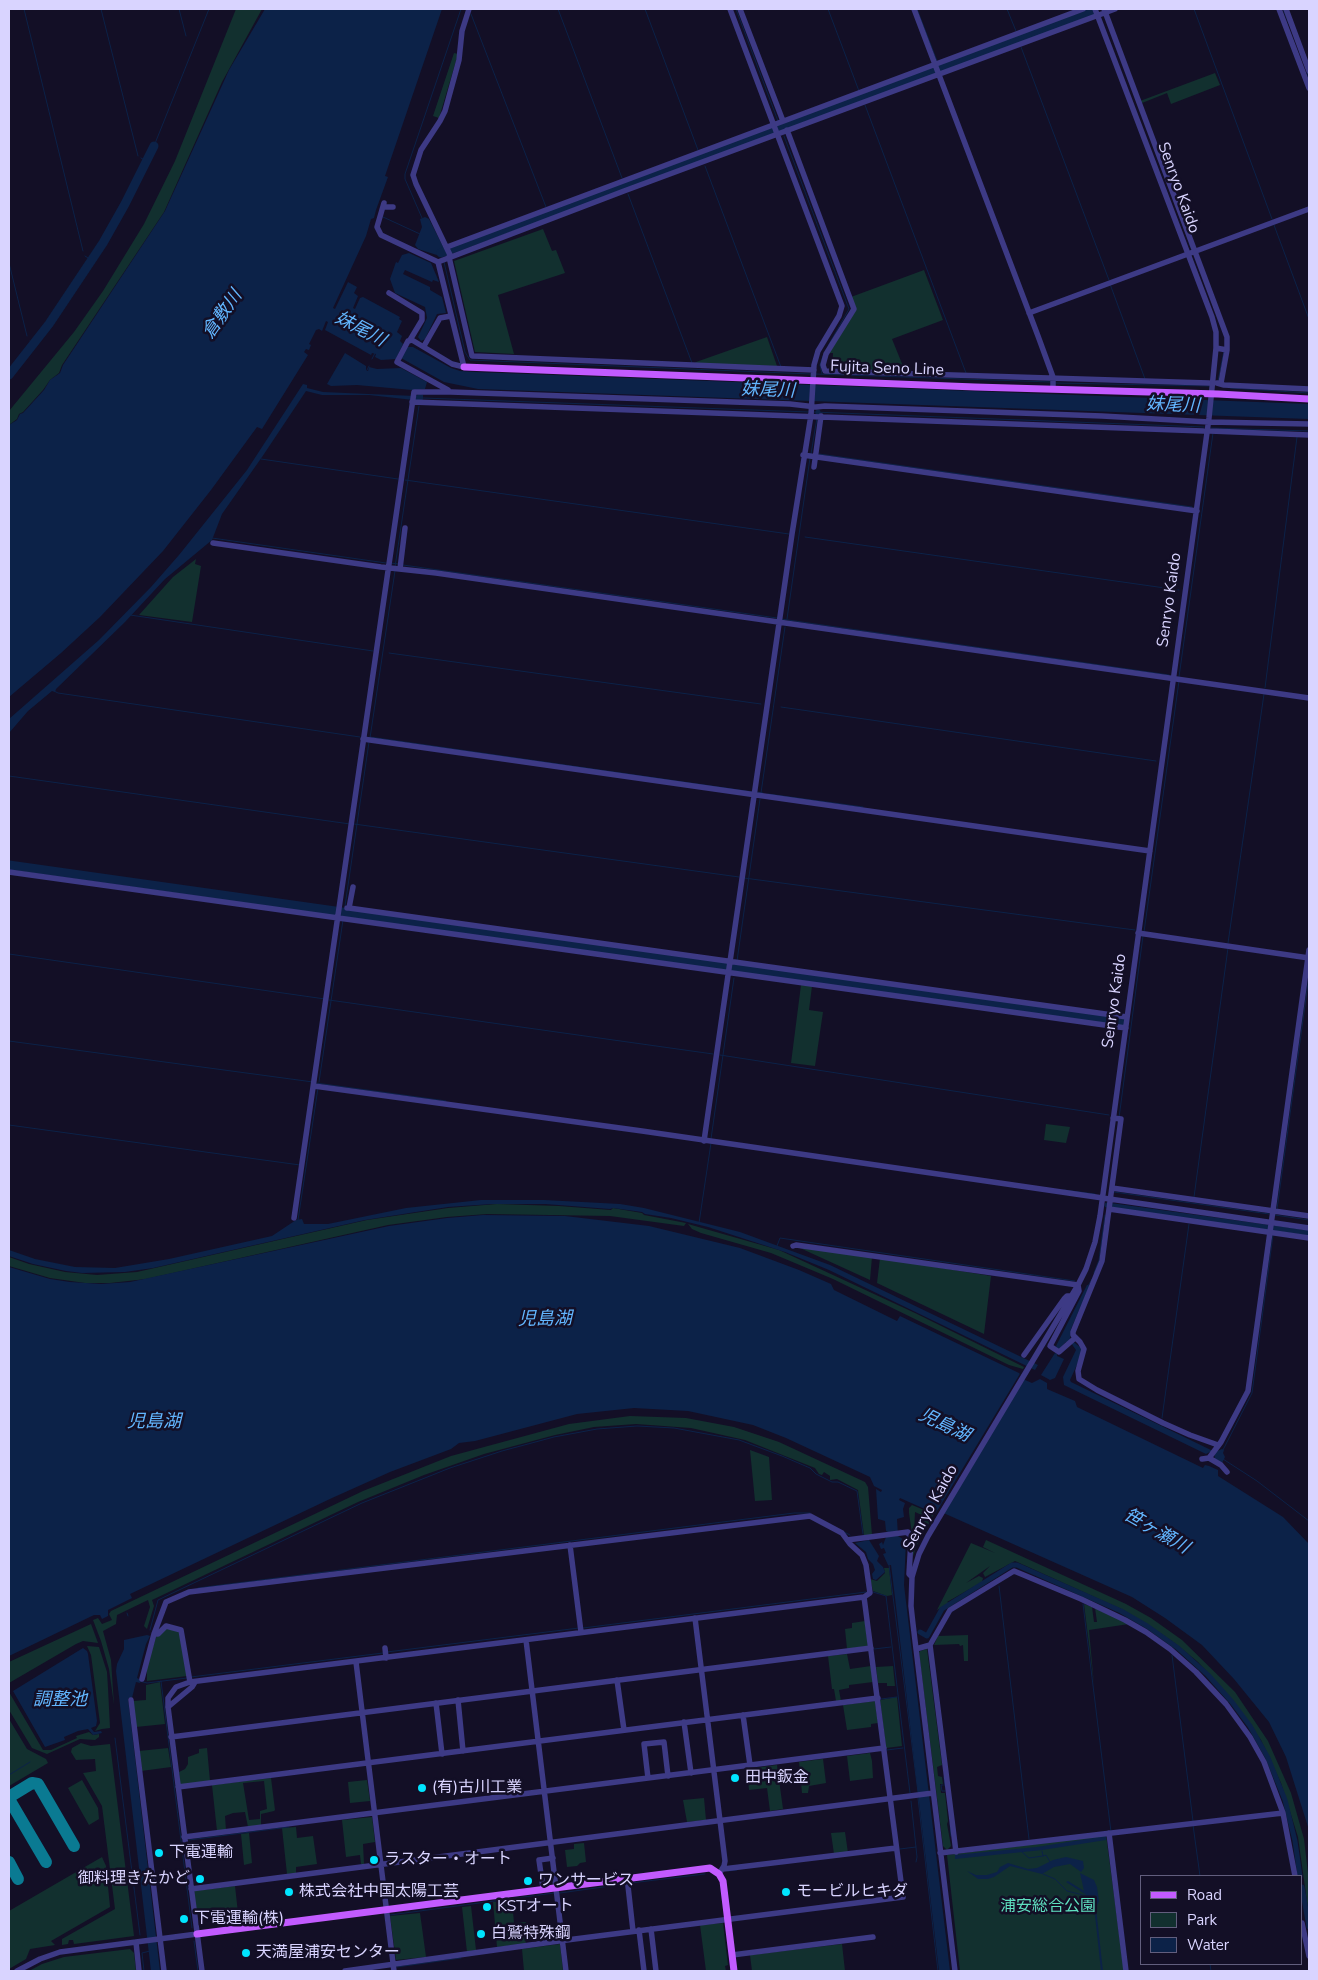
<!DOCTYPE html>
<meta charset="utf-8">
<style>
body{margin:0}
#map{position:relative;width:1318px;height:1980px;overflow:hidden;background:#130f26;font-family:"Nunito Sans",sans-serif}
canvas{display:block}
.frame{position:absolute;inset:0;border:10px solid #d9d4ff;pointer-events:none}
.legend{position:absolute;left:1140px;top:1875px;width:162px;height:90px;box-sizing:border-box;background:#130f26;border:1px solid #625e7d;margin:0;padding:6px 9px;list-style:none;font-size:15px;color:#d9d4ff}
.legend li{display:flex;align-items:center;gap:10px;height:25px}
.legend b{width:25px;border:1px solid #625e7d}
</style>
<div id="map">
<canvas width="1318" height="1980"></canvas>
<div class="frame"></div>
<ul class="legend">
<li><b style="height:6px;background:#c25bff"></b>Road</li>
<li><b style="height:14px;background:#12302f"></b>Park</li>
<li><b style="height:14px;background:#0c2248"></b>Water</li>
</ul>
</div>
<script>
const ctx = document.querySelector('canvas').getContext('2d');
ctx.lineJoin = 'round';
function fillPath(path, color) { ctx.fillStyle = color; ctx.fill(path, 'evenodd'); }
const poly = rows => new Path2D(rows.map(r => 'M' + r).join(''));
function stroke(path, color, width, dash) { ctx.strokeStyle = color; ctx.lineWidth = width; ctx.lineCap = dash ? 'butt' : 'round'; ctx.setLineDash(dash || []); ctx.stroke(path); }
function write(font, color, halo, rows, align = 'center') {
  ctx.font = font + ' "Nunito Sans","Noto Sans JP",sans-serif'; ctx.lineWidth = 5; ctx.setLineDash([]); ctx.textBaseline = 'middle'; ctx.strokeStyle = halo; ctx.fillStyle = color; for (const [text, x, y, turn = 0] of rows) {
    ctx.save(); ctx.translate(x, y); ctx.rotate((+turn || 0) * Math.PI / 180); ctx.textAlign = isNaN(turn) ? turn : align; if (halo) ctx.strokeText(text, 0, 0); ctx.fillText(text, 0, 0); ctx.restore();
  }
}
fillPath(poly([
 [236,9,262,9,222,82,164,212,62,365,59,373,50,380,43,390,23,412,19,414,17,419,9,425,9,411,74,332,103,291,144,224,175,161],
 [454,53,458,54,439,118,433,116],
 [1215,73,1220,85,1171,104,1167,93,1142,103,1140,101],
 [543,229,552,251,556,250,565,273,498,295,514,354,475,352,454,261],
 [924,270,943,320,892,339,905,371,832,371,833,353,828,353,855,311,851,297],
 [767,337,777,366,694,364,696,362],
 [196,559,195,564,201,566,192,622,139,615,173,577],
 [801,985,812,986,809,1010,823,1012,815,1066,791,1063],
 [1046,1124,1070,1127,1066,1143,1044,1140],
 [497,1204,559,1206,611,1210,613,1208,642,1213,644,1215,686,1223,684,1226,610,1216,487,1214,447,1217,388,1225,146,1279,110,1283,85,1283,50,1278,9,1266,9,1257,29,1264,65,1272,97,1275,137,1272,367,1220,448,1208],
 [688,1224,779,1250,915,1313,1024,1367,1023,1369,1009,1365,833,1279,771,1253,701,1233,692,1229],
 [801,1246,872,1257,870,1280,800,1248],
 [880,1258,991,1276,984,1334,877,1283],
 [630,1416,686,1418,734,1427,779,1442,865,1482,868,1487,872,1535,866,1536,864,1535,858,1490,837,1479,830,1480,830,1476,824,1472,822,1475,819,1474,815,1468,745,1440,691,1428,636,1424,594,1427,555,1435,484,1454,424,1475,358,1502,152,1600,154,1606,147,1629,144,1626,150,1607,148,1600,117,1615,116,1624,103,1631,111,1660,114,1705,109,1669,101,1641,93,1620,98,1618,102,1624,112,1620,109,1614,111,1611,363,1491,451,1456,569,1424],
 [750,1450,769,1457,772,1500,755,1501],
 [912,1505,934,1514,917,1545,912,1559,914,1545,926,1517,915,1512,914,1533,912,1534,909,1513,909,1508],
 [986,1540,1126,1604,1151,1618,1182,1640,1235,1692,1268,1741,1291,1793,1304,1839,1309,1882,1309,1916,1298,1837,1281,1783,1261,1740,1224,1690,1198,1662,1176,1644,1147,1624,1121,1609,1015,1561,985,1577,983,1573,990,1566,966,1583,979,1576,983,1578,982,1582,947,1602,949,1603,937,1610,971,1543,995,1553,983,1547],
 [884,1568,889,1568,892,1595,887,1596,873,1591,870,1579,877,1581,885,1573],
 [1084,1604,1092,1607,1094,1622,1097,1622,1095,1608,1129,1624,1089,1630,1094,1685],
 [865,1621,868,1646,847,1649,845,1629,852,1628,852,1623],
 [91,1624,98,1643,83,1641,76,1644,9,1683,9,1662],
 [164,1628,179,1631,187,1676,147,1681,147,1665,156,1637],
 [968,1635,968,1661,964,1661,963,1645,960,1646,959,1644,934,1645,938,1636],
 [87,1646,99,1647,107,1672,108,1688,110,1728,102,1729,95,1731,100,1723,91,1655],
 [927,1649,942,1765,937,1767,938,1776,942,1777,943,1784,940,1784,941,1793,945,1793,948,1821,947,1824,951,1846,947,1850,943,1846,919,1653,920,1651],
 [847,1654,850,1669,871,1666,873,1682,849,1685,849,1688,839,1690,841,1701,836,1701,834,1689,832,1689,828,1656],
 [893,1666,895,1686,887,1686,887,1683,878,1683,876,1667],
 [160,1682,165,1724,136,1727,133,1701,146,1700,146,1685],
 [9,1692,43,1750,51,1750,77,1738,76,1736,89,1732,93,1735,99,1734,99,1737,95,1740,80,1739,47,1754,32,1748,9,1710],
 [897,1697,902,1746,886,1748,880,1700],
 [875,1701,878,1723,871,1724,871,1727,847,1730,843,1705],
 [9,1719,27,1749,46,1759,48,1763,9,1786],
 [81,1743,91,1746,110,1744,134,1936,74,1944,73,1940,69,1940,68,1944,62,1945,62,1939,115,1909,102,1806,83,1773,96,1771,95,1759,76,1760,71,1752,72,1748],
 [168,1748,171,1767,141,1771,139,1751],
 [207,1748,210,1781,180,1785,179,1772,185,1769,188,1764,188,1757,199,1753,199,1749],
 [870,1753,872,1761,873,1778,850,1781,847,1756],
 [823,1759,826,1783,809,1786,808,1793,802,1793,799,1762],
 [777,1765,783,1809,770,1811,767,1788,749,1790,747,1769],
 [271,1778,275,1810,274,1811,261,1814,261,1825,248,1827,245,1812,233,1813,225,1816,226,1830,217,1831,212,1785],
 [264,1781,267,1809,260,1811,260,1819,249,1820,243,1783],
 [82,1780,98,1808,99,1819,89,1825,68,1788],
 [367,1780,370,1801,350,1803,348,1782],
 [704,1798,706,1820,687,1822,683,1800],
 [372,1817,375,1842,363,1844,364,1864,361,1864,360,1855,346,1857,342,1820],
 [296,1827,297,1838,313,1836,317,1864,296,1867,296,1873,287,1874,282,1828],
 [845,1832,848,1853,834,1854,831,1833],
 [249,1833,252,1863,244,1865,241,1834],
 [1106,1835,1124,1971,960,1971,947,1855],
 [584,1843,586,1862,580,1863,577,1866,567,1867,565,1850,574,1849,574,1844],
 [102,1857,106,1866,110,1907,51,1941,55,1945,30,1949,26,1959,9,1969,9,1911],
 [235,1886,239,1922,227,1923,226,1912,196,1915,194,1891],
 [512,1900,514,1923,526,1922,524,1930,516,1932,517,1937,525,1936,526,1944,497,1947,493,1902],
 [471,1906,476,1950,467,1952,462,1907],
 [420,1913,426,1957,396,1960,390,1916],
 [723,1923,728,1965,725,1966,726,1971,706,1971,700,1925],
 [560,1944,563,1971,524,1971,522,1949],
 [842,1944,845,1971,752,1971,750,1955],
 [130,1949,134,1953,136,1971,29,1971,42,1964,64,1957]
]), '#12302f');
fillPath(poly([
 [265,9,442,9,385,176,388,177,376,210,374,218,371,219,366,236,333,308,335,309,348,282,357,287,354,293,358,296,353,308,355,309,360,298,363,297,400,317,399,319,402,321,397,332,402,336,400,341,403,344,396,359,381,360,375,357,376,354,372,353,371,355,325,330,328,322,326,321,322,331,319,329,316,330,309,344,311,345,309,350,306,349,304,352,308,355,262,429,257,427,211,490,163,551,100,617,61,653,9,697,9,425,17,420,20,414,23,413,44,390,50,380,60,373,63,365,165,211,229,70],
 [425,217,429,219,447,254,440,256,418,249,415,245,422,227,420,219],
 [409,253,431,263,439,282,433,280,432,282,405,270,403,274,430,287,430,290,442,297,446,313,437,314,425,339,421,341,418,337,427,318,425,307,395,293,390,279,396,262,398,263,402,255],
 [407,347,413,347,451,368,460,371,475,372,1309,404,1309,419,478,389,444,382,401,358],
 [345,353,366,366,366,371,368,371,369,367,377,369,401,368,427,382,425,389,412,390,357,385,331,386,327,384],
 [303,384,307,385,307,388,323,392,415,396,420,394,423,395,423,399,422,401,369,395,322,395,306,391,262,457,222,514,212,540,165,579,125,622,56,689,55,692,52,691,28,711,9,733,9,719,99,640,151,587,179,555,247,470],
 [481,1200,544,1200,620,1204,644,1208,740,1232,830,1265,1038,1365,1035,1370,829,1270,785,1252,708,1227,671,1218,645,1214,642,1212,613,1208,610,1209,545,1204,492,1204,448,1207,365,1220,153,1268,125,1272,82,1273,66,1271,33,1264,9,1256,9,1250,35,1259,75,1267,115,1268,169,1259,272,1236,296,1220,302,1219,304,1224,328,1224,406,1208],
 [483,1215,565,1216,649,1226,740,1248,799,1270,831,1284,834,1290,897,1321,900,1316,1019,1373,1025,1380,1032,1383,1040,1379,1047,1383,1047,1389,1075,1401,1077,1407,1203,1468,1205,1465,1209,1466,1218,1470,1218,1476,1283,1517,1309,1544,1309,1830,1286,1757,1269,1722,1234,1679,1202,1645,1165,1618,1132,1597,939,1511,936,1514,900,1498,899,1500,905,1503,903,1509,904,1517,897,1519,898,1536,906,1541,904,1585,950,1971,939,1971,893,1581,891,1565,888,1565,883,1554,886,1553,884,1548,881,1549,879,1544,882,1542,883,1545,888,1532,886,1531,885,1521,878,1519,876,1489,881,1492,882,1490,874,1486,870,1477,786,1438,753,1425,688,1411,634,1408,577,1414,475,1441,459,1443,451,1449,390,1472,332,1498,130,1594,132,1598,108,1610,108,1616,102,1619,100,1615,94,1615,9,1656,9,1267,50,1279,70,1282,101,1284,130,1282,389,1226,447,1218],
 [1087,1285,1090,1285,1071,1329,1070,1339,1081,1348,1081,1356,1070,1380,1071,1382,1215,1452,1222,1449,1224,1450,1223,1453,1225,1457,1222,1463,1215,1459,1214,1453,1210,1452,1206,1454,1064,1385,1063,1377,1076,1350,1071,1343,1066,1342,1058,1350,1056,1346],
 [1055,1353,1057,1354,1057,1356,1064,1359,1055,1378,1050,1380,1041,1375],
 [869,1540,879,1556,877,1561,883,1567,885,1572,876,1580,873,1579,872,1574,875,1570,873,1564,868,1559,866,1552,855,1543],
 [147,1635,150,1636,146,1644,137,1678,141,1680,140,1683,136,1682,132,1698,128,1698,160,1971,151,1971,116,1671,117,1664,124,1649,124,1640],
 [83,1648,87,1651,88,1654,97,1721,96,1726,91,1728,94,1732,101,1731,102,1733,93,1735,88,1729,78,1731,64,1737,65,1740,45,1747,13,1691],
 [1106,1836,1106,1840,1042,1850,955,1859,955,1855,1037,1847],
 [1066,1857,1083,1861,1084,1868,1081,1872,1070,1864,1054,1867,1042,1874,1010,1866,994,1877,988,1879,978,1879,967,1871,976,1875,987,1875,997,1872,1000,1867,1008,1863,1028,1869,1037,1868,1053,1860],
 [1080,1873,1094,1880,1097,1887,1099,1901,1096,1908,1103,1971,1101,1971,1094,1906,1085,1894,1066,1882,1068,1881,1084,1891]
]), '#0c2248');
fillPath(poly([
 [1021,1372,1026,1377,936,1517,934,1516]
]), '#130f26');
stroke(poly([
 [24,9,83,251],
 [101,9,138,156],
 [179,9,186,36],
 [558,9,622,178],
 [645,9,698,150],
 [736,9,778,121],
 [828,9,859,91],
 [917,9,937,61],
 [1007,9,1016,31],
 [1194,9,1272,219],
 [1283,9,1289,24],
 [471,14,546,207],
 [1021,47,1109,280],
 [1307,72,1309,79],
 [865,105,966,373],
 [784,136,849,309,828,346],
 [154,146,209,9],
 [141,158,146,161],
 [705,166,781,367],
 [628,194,692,363],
 [383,217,420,234],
 [422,218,405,179,405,174,461,9],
 [1274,225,1309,319],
 [1189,243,1192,250],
 [85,256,91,260],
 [444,262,465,352,470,360,811,374],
 [9,263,27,336],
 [1110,284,1145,379],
 [30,341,34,344],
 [372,359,375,353],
 [366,372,369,366],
 [815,374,1051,382],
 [822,374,820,365,823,356],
 [1218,381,1224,351],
 [1055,383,1209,386],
 [1230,388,1309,393],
 [423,398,809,412],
 [813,412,1204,427],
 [1211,428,1309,431],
 [811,454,817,418],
 [819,454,1192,507],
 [261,459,398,479],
 [405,480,789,534],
 [805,537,1179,590],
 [212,538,386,563],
 [390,563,399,564],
 [403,565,777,618],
 [395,567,419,406],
 [130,615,373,651],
 [781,619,1169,675],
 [787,619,810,458],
 [389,653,761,704],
 [1179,677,1213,433],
 [1265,688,1297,437],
 [54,691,58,693,360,737],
 [781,707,1156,761],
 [370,737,753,792],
 [370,738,395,571],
 [9,776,350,824],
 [757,792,763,793],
 [761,793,785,627],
 [768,794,863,807],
 [354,824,739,877],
 [744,878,1135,930],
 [345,906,369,742],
 [1144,932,1179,681],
 [1228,943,1264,694],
 [9,954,325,999],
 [737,961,760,799],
 [329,1000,713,1054],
 [9,1041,313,1082],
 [720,1055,1109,1115],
 [319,1082,343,920],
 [316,1083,446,1101],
 [1119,1118,1143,936],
 [9,1125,300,1165],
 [711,1139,734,978],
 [1064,1190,1095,1194],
 [1114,1192,1269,1214],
 [1194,1197,1228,948],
 [1277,1209,1309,976],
 [1275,1215,1309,1220],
 [298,1220,318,1088],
 [699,1223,711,1143],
 [777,1246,780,1238,1075,1281],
 [1094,1273,1099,1260,1105,1215],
 [1088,1286,1092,1279],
 [1162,1418,1189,1224],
 [1223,1450,1252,1393,1273,1235],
 [1223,1459,1257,1481,1309,1521],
 [844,1532,850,1535],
 [889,1565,918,1792],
 [995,1576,996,1578],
 [999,1586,1029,1839],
 [198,1588,794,1513,810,1513],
 [873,1592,886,1596,910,1793],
 [1086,1597,1086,1596],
 [1083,1604,1111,1832],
 [127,1613,128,1616],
 [583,1628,866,1592],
 [150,1630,158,1600,362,1503,450,1468,502,1451,554,1437,597,1429,637,1426,674,1428,739,1440,782,1456,810,1468,816,1474,832,1482,838,1482,857,1491,863,1534],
 [874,1649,891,1647],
 [1177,1650,1178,1648],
 [387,1652,579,1628],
 [1172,1655,1193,1821],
 [191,1677,383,1653],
 [139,1681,147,1683,187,1678],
 [161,1681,192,1928],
 [881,1699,897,1697],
 [115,1738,140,1935],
 [887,1750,903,1748],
 [9,1775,30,1762],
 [944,1777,945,1786],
 [943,1785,941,1785,942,1791,945,1791],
 [918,1798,938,1971],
 [911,1801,917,1857,916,1862],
 [950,1823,951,1836],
 [1193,1825,1200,1876],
 [189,1840,289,1827],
 [900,1849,916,1847],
 [1042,1851,1043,1856,1046,1855,1050,1862],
 [1022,1852,1029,1858,1043,1856],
 [728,1871,737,1870],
 [1043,1874,1055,1879,1067,1891,1087,1896],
 [631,1883,705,1874],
 [560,1893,625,1884],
 [390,1915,554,1893],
 [194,1941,198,1971],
 [1210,1964,1211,1971],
 [397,1967,461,1958],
 [144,1971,142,1953,150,1951]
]), '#0c2248', 1);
stroke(poly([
 [818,413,818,412],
 [1107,1205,1309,1233],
 [920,1632,927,1636,942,1609,1012,1565,1017,1565,1121,1611,1147,1626,1178,1648,1208,1675,1232,1702,1250,1726,1268,1758,1285,1800,1295,1841,1300,1876],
 [1302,1887,1309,1927]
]), '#0c2248', 5);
stroke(poly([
 [441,253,1090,12],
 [9,375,49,324,103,243,125,204,154,146],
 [9,865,1122,1022]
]), '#0c2248', 9);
stroke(poly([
 [9,1797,32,1783,38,1784,74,1846],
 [9,1799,46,1862],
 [9,1862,18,1879]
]), '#0a7a92', 12);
stroke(poly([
 [740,9,783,121],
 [914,9,1038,336,1053,377,1053,389],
 [1104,9,1227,337,1227,350,1216,348],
 [1279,9,1309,88],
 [1286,9,1309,71],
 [787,130,854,309,826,354,823,365,825,371,1209,383],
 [384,203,377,227,381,235,438,262],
 [383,207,393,207],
 [447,247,1083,9],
 [449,257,472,356,473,356,814,370],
 [451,257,416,184,413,175,421,150,440,121,445,111,459,60,462,31,469,9],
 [389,293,422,313,422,320,410,340],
 [1029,313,1309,209],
 [424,346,440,318,451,316],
 [1217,383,1224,385,1309,389],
 [1221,383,1227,350],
 [448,390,397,362,408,341,412,340,452,364,464,367,438,262,624,191,1115,9],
 [412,402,1203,431],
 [1210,431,1309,435],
 [803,455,1197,511],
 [814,467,821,416],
 [213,543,381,567,436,573,1309,698],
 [400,569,405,528],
 [363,739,1150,851],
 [9,872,1126,1028],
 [347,908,349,908,353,887],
 [349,908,1127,1017],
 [1138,933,1309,958],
 [314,1086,642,1131,1309,1228],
 [1113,1118,1121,1119,1109,1209,1309,1238],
 [704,1141,792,534,811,415,814,365,818,351,839,316,842,306,730,9],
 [1112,1188,1309,1216],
 [1109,1209,1102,1261,1073,1332,1073,1335,1080,1342,1084,1349,1078,1371,1079,1379,1097,1390,1163,1423,1190,1435,1218,1445],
 [294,1218,414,392,451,392,790,404,816,407,825,406,1102,416,1209,422,1309,424],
 [793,1246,796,1245,1078,1285,1079,1291,1050,1346,1059,1352,1075,1338],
 [1024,1355,1064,1299,1067,1296,1071,1296],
 [1209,1458,1221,1465,1227,1472],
 [1202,1459,1209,1458,1221,1442,1248,1391,1309,950],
 [847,1540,908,1532,911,1540,909,1574,912,1577],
 [570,1545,581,1632],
 [695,1618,725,1861,724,1866,719,1874],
 [154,1634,158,1634,166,1626,181,1630,190,1682],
 [526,1640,566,1971],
 [385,1648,386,1658],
 [916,1649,930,1645],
 [356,1662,394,1971],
 [142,1679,154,1634,166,1602,189,1592,810,1516,842,1533,850,1544,862,1555,866,1565,870,1593,864,1597,190,1682,176,1687,168,1698,168,1707,202,1971],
 [617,1680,624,1730],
 [131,1700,164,1971],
 [458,1700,463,1751],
 [436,1703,442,1754],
 [168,1707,192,1687,195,1682],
 [743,1715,750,1765],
 [684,1722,691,1773],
 [171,1737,871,1648],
 [648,1778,644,1744,664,1742,668,1776],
 [178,1787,878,1698],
 [1109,1833,1126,1971],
 [184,1837,884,1748],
 [956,1852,930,1645,950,1610,1014,1571,1081,1599,1125,1620,1146,1632,1170,1649,1196,1672,1226,1704,1250,1737,1264,1762,1283,1813,1295,1876],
 [940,1853,1283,1813],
 [723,1869,896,1848],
 [627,1877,633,1931],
 [543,1888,539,1860,553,1858],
 [191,1889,933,1793],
 [1302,1923,1309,1956],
 [651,1929,656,1971],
 [639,1930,644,1971],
 [136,1942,139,1971],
 [732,1955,873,1937],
 [17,1971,40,1959,60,1952,197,1934],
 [345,1971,559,1941,903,1897,864,1597],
 [955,1971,913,1624,911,1606,912,1577,919,1554,928,1536,1078,1285,1086,1269,1095,1242,1100,1216,1209,418,1216,348,1216,332,1212,317,1095,9]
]), '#3d3a85', 5.5);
stroke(poly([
 [464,367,975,387,1218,394,1309,399],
 [197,1934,710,1868,719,1874,723,1881,734,1971]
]), '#c25bff', 7);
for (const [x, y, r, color] of [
 [735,1778,5,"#00e5ff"],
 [422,1788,5,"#00e5ff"],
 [159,1853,5,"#00e5ff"],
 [374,1860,5,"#00e5ff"],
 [200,1879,5,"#00e5ff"],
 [528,1881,5,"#00e5ff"],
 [289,1892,5,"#00e5ff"],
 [786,1892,5,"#00e5ff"],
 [487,1907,5,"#00e5ff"],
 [184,1919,5,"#00e5ff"],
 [481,1934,5,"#00e5ff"],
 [246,1953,5,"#00e5ff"]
]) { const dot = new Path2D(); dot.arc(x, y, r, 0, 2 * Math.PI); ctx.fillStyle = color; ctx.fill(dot); stroke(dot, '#130f26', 2); }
write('16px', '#d9d4ff', '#130f26', [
 ["Senryo Kaido",1178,188,70],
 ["Fujita Seno Line",887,369,2],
 ["Senryo Kaido",1170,600,-82],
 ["Senryo Kaido",1115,1001,-82],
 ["Senryo Kaido",931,1508,-61]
]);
write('16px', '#d9d4ff', '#130f26', [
 ["田中鈑金",745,1778],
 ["(有)古川工業",432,1788],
 ["下電運輸",169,1853],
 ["ラスター・オート",384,1860],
 ["御料理きたかど",190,1879,"right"],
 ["ワンサービス",538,1881],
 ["株式会社中国太陽工芸",299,1892],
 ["モービルヒキダ",796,1892],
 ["KSTオート",497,1907],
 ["下電運輸(株)",194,1919],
 ["白鷲特殊鋼",491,1934],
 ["天満屋浦安センター",256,1953]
], 'left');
write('16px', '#5fe0c0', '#130f26', [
 ["浦安総合公園",1048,1907]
]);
write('italic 18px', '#62b6ff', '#130f26', [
 ["倉敷川",223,315,-55],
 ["妹尾川",360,330,28],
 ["妹尾川",768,391,2],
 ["妹尾川",1173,406,2],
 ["児島湖",545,1320,-1],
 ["児島湖",154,1423],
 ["児島湖",944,1426,25],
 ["笹ヶ瀬川",1156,1532,30],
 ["調整池",60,1701]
]);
</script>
